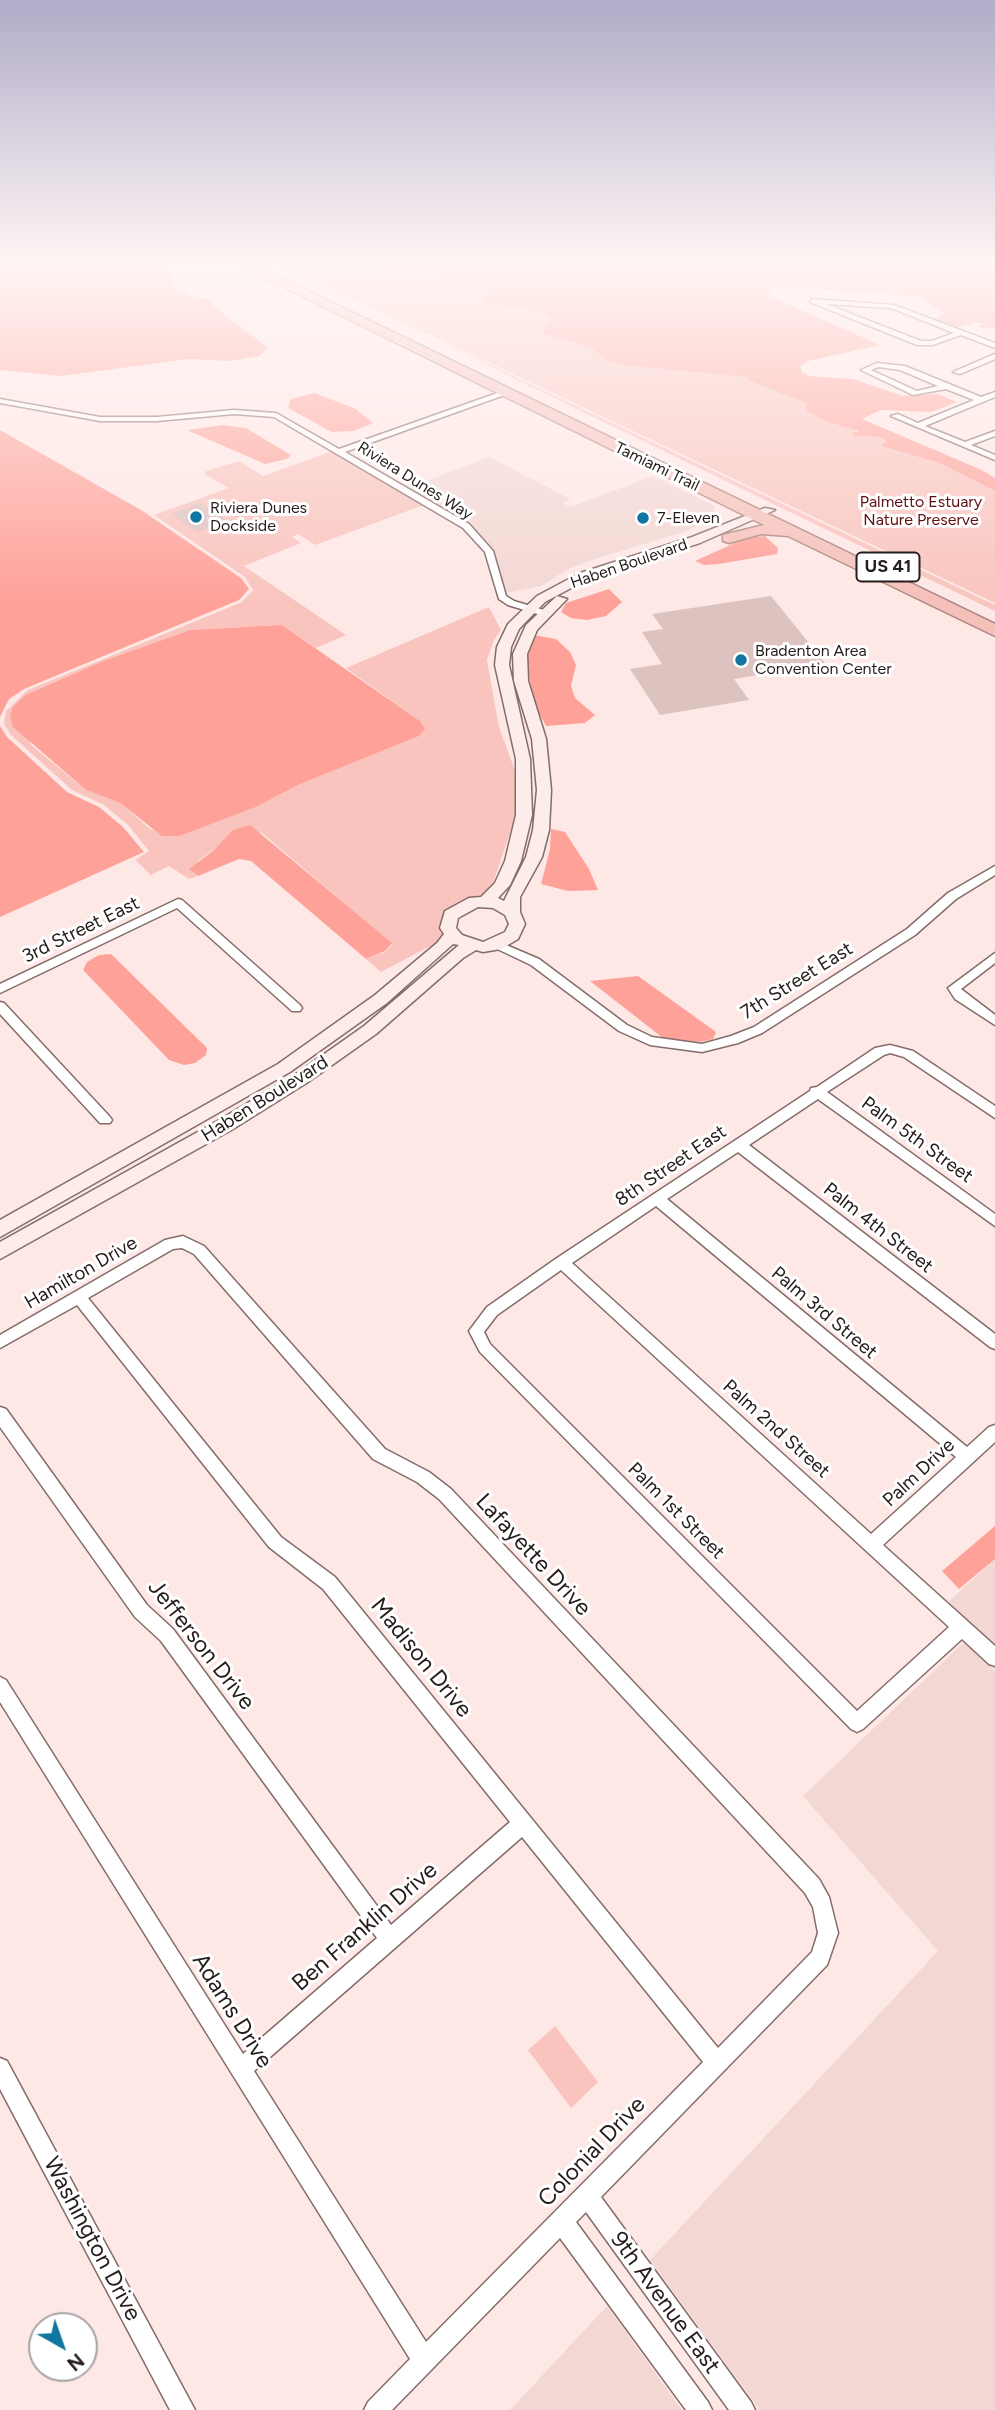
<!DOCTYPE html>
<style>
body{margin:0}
#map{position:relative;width:995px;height:2410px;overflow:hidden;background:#fee8e6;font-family:Figtree,sans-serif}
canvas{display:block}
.north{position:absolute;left:28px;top:2312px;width:70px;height:70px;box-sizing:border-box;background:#fff;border:2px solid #a8a4a4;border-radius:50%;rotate:140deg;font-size:19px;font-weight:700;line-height:28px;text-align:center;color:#251c1b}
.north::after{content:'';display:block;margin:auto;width:24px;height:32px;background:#1174a1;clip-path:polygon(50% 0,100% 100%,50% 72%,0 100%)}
</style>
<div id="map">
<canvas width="995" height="2410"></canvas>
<div class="north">N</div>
</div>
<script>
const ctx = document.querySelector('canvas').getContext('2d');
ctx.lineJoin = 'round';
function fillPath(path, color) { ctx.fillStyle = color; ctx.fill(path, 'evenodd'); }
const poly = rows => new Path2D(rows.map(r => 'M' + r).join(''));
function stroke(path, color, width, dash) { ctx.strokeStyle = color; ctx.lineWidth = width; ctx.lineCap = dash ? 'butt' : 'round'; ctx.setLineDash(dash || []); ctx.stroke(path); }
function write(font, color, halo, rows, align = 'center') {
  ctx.font = font + ' Figtree,sans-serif'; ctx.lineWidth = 6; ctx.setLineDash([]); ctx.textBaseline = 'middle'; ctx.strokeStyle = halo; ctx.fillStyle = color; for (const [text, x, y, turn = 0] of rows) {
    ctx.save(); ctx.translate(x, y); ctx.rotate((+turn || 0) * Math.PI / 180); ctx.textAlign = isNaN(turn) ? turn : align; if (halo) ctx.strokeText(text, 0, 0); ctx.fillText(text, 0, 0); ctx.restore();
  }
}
fillPath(poly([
 [489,457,571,499,562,503,570,507,653,476,715,506,712,519,687,531,598,558,568,569,541,586,505,593,494,551,470,525,408,488],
 [995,1559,995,1646,948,1602],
 [965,1641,995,1671,995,2410,760,2410,650,2260,938,1951,803,1796],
 [607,2306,682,2410,510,2410]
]), '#f3d7d3');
fillPath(poly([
 [276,265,330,265,496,287,482,303,533,310,551,317,543,333,594,350,607,361,628,366,749,377,807,403,807,411,824,421,856,430,854,436,880,437,888,441,882,446,939,463,995,491,995,603,452,345],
 [440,341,995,605,995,611,504,374],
 [332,451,424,505,315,545,298,534,292,537,301,543,244,566,346,635,316,648,282,625,190,630,103,661,25,695,31,745,86,790,120,803,150,829,180,836,256,807,298,785,419,736,420,721,346,668,489,607,501,630,494,640,487,660,499,727,517,776,516,815,492,886,481,897,460,901,445,912,441,921,444,934,438,942,381,972,366,959,385,952,392,944,262,833,233,830,223,843,199,860,193,873,198,876,189,879,169,866,151,875,135,860,149,851,128,825,104,805,72,790,11,735,4,724,6,711,28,690,242,602,253,590,245,577,154,515,229,488,204,474,206,471,239,461,263,476],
 [555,2026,598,2082,571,2108,528,2050]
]), '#f9c4be');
fillPath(poly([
 [0,265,164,265,172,275,174,287,193,297,210,299,212,305,268,348,259,356,230,361,189,359,61,376,0,370],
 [330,265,995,265,995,327,985,329,978,326,983,324,978,322,957,328,936,320,945,313,915,296,787,287,772,289,767,295,880,345,808,361,800,366,802,372,810,376,853,379,903,396,937,394,957,402,931,412,881,410,862,419,982,470,995,478,995,491,939,463,881,446,887,441,880,437,854,436,852,433,859,431,824,421,807,411,806,403,748,380,748,377,628,366,607,361,594,350,543,333,551,317,533,310,482,303,485,293,495,287],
 [315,393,356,409,373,423,354,431,332,432,288,408,291,399],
 [223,425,246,428,291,455,287,459,265,464,187,430],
 [0,430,141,510,241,578,249,589,239,600,24,689,9,699,0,717],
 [765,536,778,548,777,554,719,564,704,565,695,561,748,537],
 [609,589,622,602,606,616,587,620,571,618,561,612,566,603],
 [282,625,420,721,425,729,419,736,298,785,256,807,180,836,162,836,120,803,86,790,13,727,10,717,13,707,25,695,103,661,190,630],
 [533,635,556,639,570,652,576,665,571,686,575,698,595,715,585,723,546,726,533,702,526,654],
 [0,726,7,737,67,792,99,807,123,827,144,852,0,917],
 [250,825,392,943,385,951,366,959,251,861,239,859,198,876,189,869,214,850,233,830],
 [551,829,565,832,589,869,598,890,568,891,541,884,550,849],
 [111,954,207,1048,206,1055,195,1063,184,1065,169,1060,83,970,87,962,99,955],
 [638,976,716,1032,713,1039,700,1042,663,1038,590,981],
 [995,1526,995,1559,959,1589,942,1571]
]), '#fea199');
fillPath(poly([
 [199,503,228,521,197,532,171,514],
 [771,596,826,664,734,679,749,700,660,715,630,669,662,664,642,632,663,629,652,614]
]), '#ddc3c0');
const street = poly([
 [812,299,894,305,995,343,995,348,961,335,933,345,917,345,810,302,812,299],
 [826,304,891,308,954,333,932,341,921,341,826,304],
 [995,354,995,359,960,374,953,372,995,354],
 [877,363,905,366,981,397,995,392,995,397,925,426,965,442,995,431,995,436,971,445,995,455,995,460,891,416,898,414,918,423,974,400,946,389,913,395,861,370,877,363],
 [878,367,900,370,938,386,917,391,871,370,878,367],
 [503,391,510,393,345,452,469,524,493,551,506,596,514,601,547,611,547,615,544,616,508,605,499,599,485,552,463,528,274,417,234,414,157,421,100,421,0,403,0,399,100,417,157,417,234,410,276,413,339,449,503,391],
 [995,866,995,875,956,899,915,935,762,1033,738,1043,702,1052,650,1045,619,1031,531,965,489,945,495,941,499,942,539,959,627,1025,652,1037,702,1044,731,1036,754,1027,907,929,948,893,995,866],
 [178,899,182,900,300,1005,302,1008,300,1011,292,1011,177,908,0,993,0,984,178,899],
 [995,953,995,963,961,989,995,1015,995,1025,955,999,948,988,995,953],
 [0,1002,4,1003,110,1117,112,1120,110,1123,100,1123,0,1014,0,1002],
 [890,1045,913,1051,995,1106,995,1118,904,1057,890,1053,884,1055,827,1092,995,1214,995,1226,818,1099,749,1145,995,1334,995,1349,990,1347,738,1152,667,1199,967,1447,989,1427,995,1425,995,1442,883,1545,995,1646,995,1666,989,1664,962,1639,863,1729,857,1732,851,1729,480,1352,469,1331,487,1307,557,1258,810,1091,811,1088,817,1087,875,1048,890,1045],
 [656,1206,956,1457,871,1534,572,1263,656,1206],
 [561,1270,949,1627,857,1711,490,1344,484,1332,497,1315,561,1270],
 [183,1236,204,1246,385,1449,429,1472,451,1489,819,1879,829,1897,838,1933,827,1965,601,2197,751,2402,755,2410,729,2410,586,2212,576,2222,708,2402,712,2410,686,2410,560,2238,392,2410,364,2410,368,2402,410,2359,0,1702,0,1677,6,1680,243,2054,377,1938,161,1641,135,1617,0,1427,0,1407,6,1409,147,1605,173,1629,391,1925,510,1822,323,1589,269,1547,77,1305,0,1348,0,1335,165,1240,183,1236],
 [182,1248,194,1254,373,1459,417,1482,439,1499,805,1893,813,1907,818,1933,812,1952,718,2048,335,1577,281,1537,88,1298,173,1249,182,1248],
 [522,1837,703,2062,426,2342,254,2071,522,1837],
 [0,2058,7,2061,195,2410,170,2410,0,2089,0,2058]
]);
const secondary = poly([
 [765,508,775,510,700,543,588,579,545,602,519,629,511,647,509,665,530,759,532,815,521,861,510,885,498,898,504,901,526,857,533,830,537,790,532,739,514,681,513,654,526,625,557,596,567,599,537,630,527,654,528,681,546,739,551,790,549,830,542,857,520,897,520,912,525,924,518,939,501,949,483,952,476,950,463,958,376,1034,308,1082,233,1129,0,1259,0,1242,221,1119,296,1074,364,1026,459,945,453,944,387,1003,290,1072,0,1237,0,1220,278,1064,375,995,437,943,444,934,440,928,445,911,469,898,481,897,495,883,505,861,516,815,516,759,495,665,497,647,508,624,537,596,580,573,692,537,765,508],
 [478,907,493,908,505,915,509,924,505,932,483,942,462,935,456,928,458,918,478,907]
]);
const highway = poly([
 [239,265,255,265,995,624,995,636,788,536,761,534,729,543,723,541,723,535,764,525,239,265]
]);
stroke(street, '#846c69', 3);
stroke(secondary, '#846c69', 3);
stroke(highway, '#ad8782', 3);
fillPath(street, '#fff');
fillPath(secondary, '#fcecea');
fillPath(highway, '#f6c0ba');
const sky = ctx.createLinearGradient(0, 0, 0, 603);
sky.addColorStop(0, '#b1acc8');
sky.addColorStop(0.44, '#fff5f4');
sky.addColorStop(1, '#fff5f400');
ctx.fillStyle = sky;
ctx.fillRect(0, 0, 995, 603);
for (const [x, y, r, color] of [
 [196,517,7,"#1174a1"],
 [643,518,7,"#1174a1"],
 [741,660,7,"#1174a1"]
]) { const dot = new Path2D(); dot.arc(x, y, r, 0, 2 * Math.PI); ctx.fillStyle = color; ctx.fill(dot); stroke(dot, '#fff', 2.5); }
write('16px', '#251c1b', '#fff', [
 ["Tamiami Trail",657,467,26],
 ["Riviera Dunes Way",415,481,32],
 ["Haben Boulevard",629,564,-19]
]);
write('16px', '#600f11', '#fff', [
 ["Palmetto Estuary",921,502],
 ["Nature Preserve",921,520]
]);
write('16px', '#251c1b', '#fff', [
 ["Riviera Dunes",210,508],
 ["Dockside",210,526],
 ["7-Eleven",657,518],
 ["Bradenton Area",755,651],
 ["Convention Center",755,669]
], 'left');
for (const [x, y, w] of [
 [888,567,63]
]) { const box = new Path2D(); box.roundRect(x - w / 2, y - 14.5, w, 29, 5); ctx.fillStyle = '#fff'; ctx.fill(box); stroke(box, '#251c1b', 2); }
write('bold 18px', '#251c1b', null, [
 ["US 41",888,567]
]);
write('19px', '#251c1b', '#fff', [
 ["3rd Street East",81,930,-26],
 ["7th Street East",797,981,-32],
 ["Haben Boulevard",265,1099,-32],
 ["Palm 5th Street",917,1140,36],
 ["8th Street East",671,1166,-34],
 ["Palm 4th Street",878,1228,38],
 ["Hamilton Drive",81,1273,-30],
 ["Palm 3rd Street",824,1313,40],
 ["Palm 2nd Street",776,1429,42],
 ["Palm Drive",919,1473,-43],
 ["Palm 1st Street",676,1511,45]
]);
write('23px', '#251c1b', '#fff', [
 ["Lafayette Drive",533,1555,47],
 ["Jefferson Drive",201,1645,52],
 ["Madison Drive",421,1658,51],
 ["Ben Franklin Drive",365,1927,-41],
 ["Adams Drive",232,2011,58],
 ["Colonial Drive",592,2152,-46],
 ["Washington Drive",92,2239,62],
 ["9th Avenue East",665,2303,54]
]);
</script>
